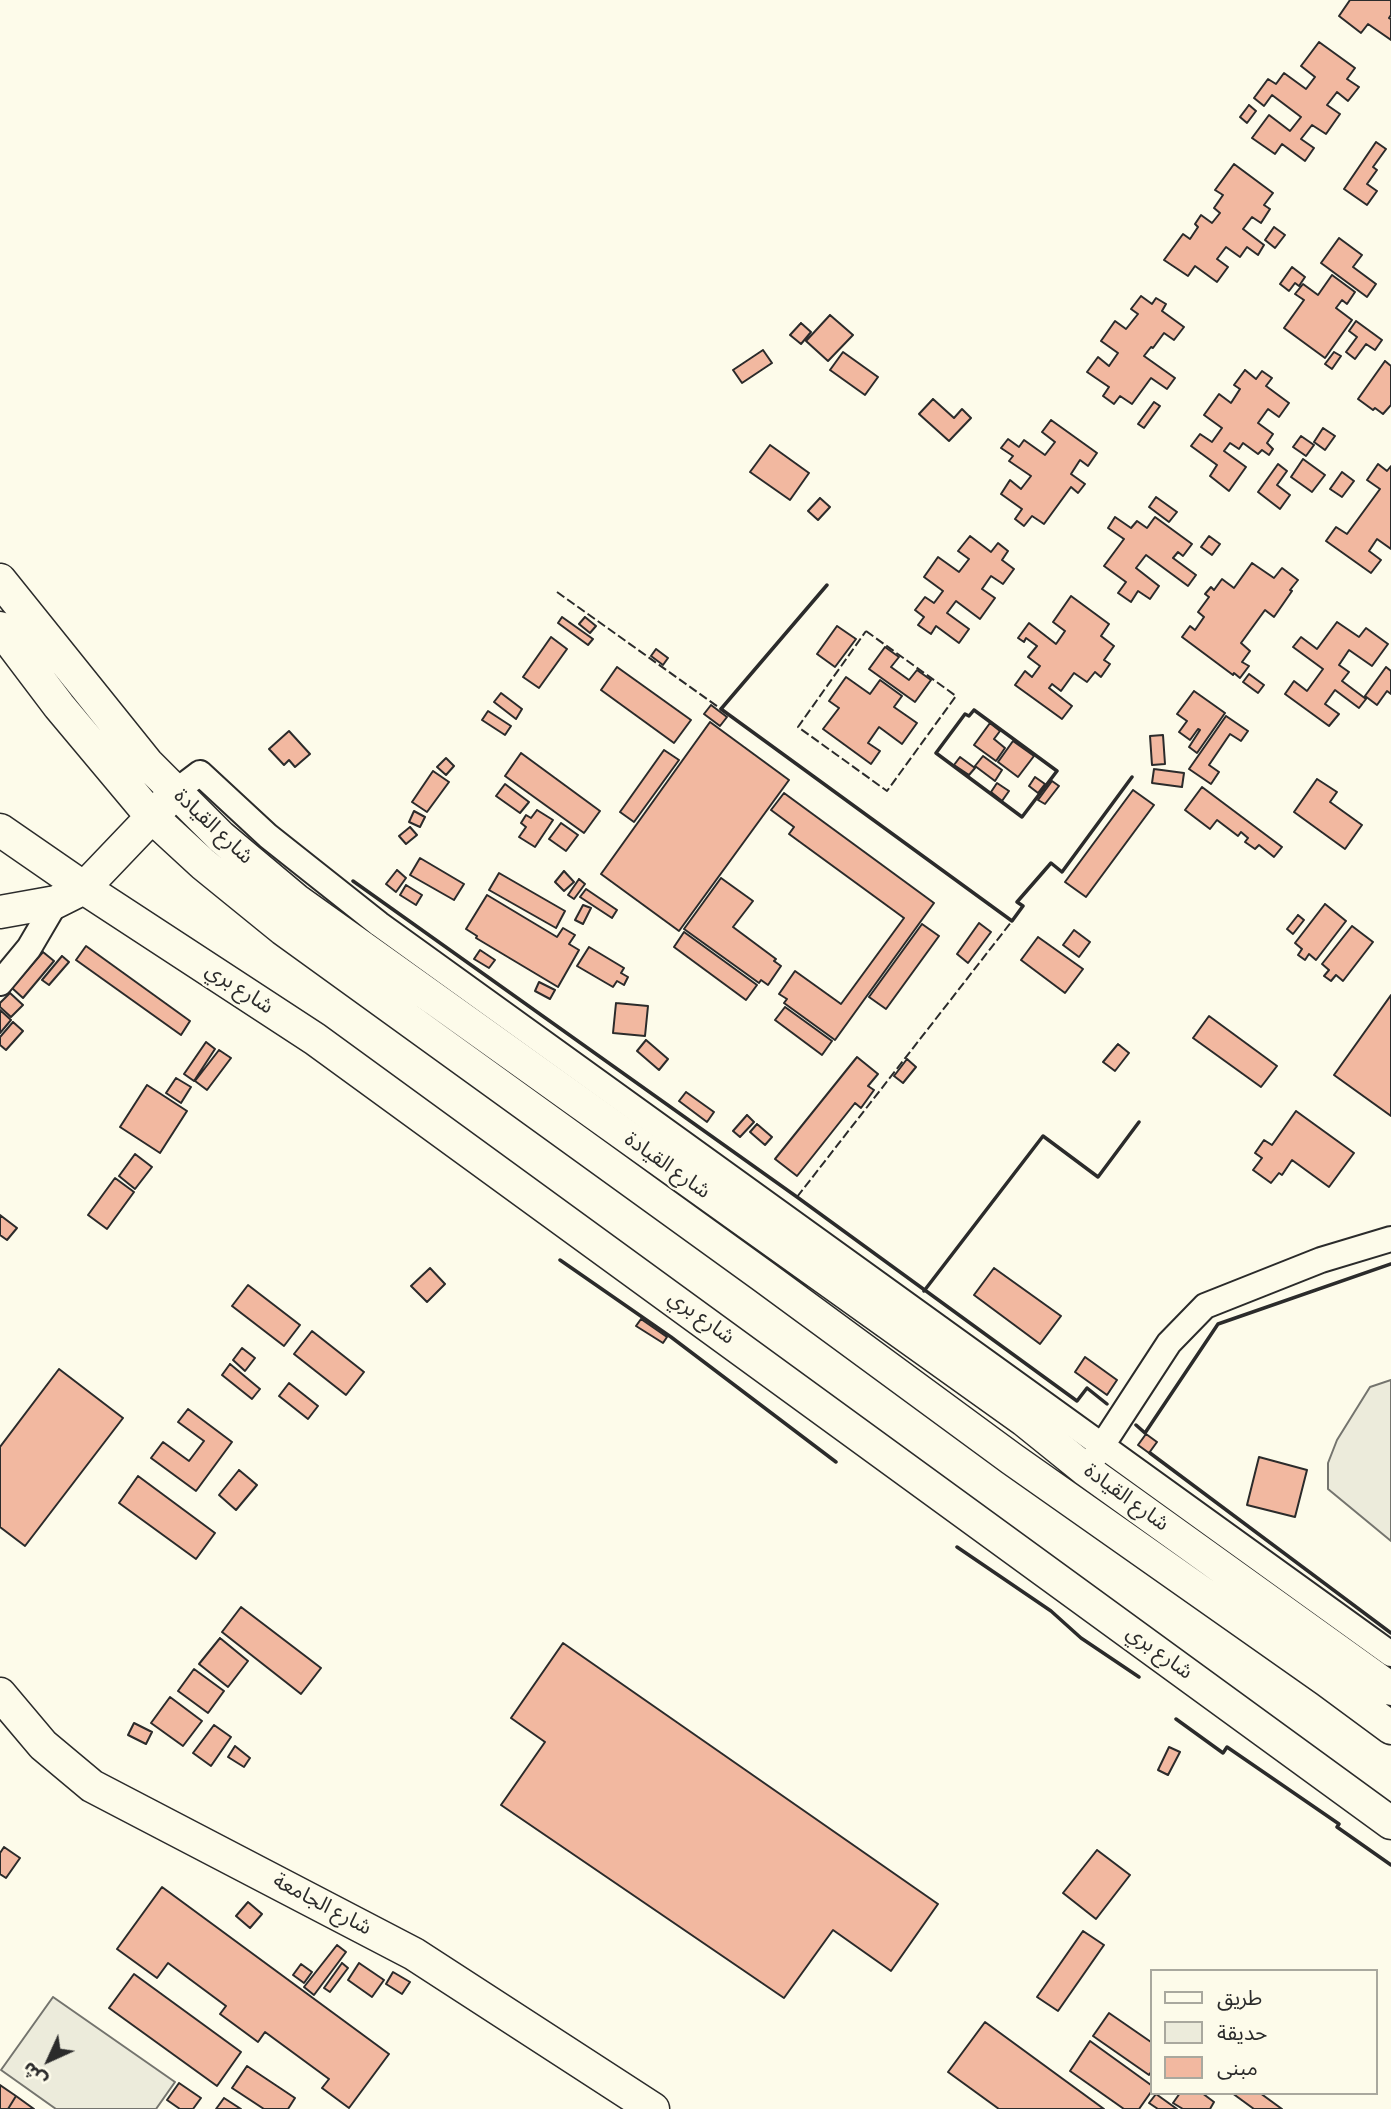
<!DOCTYPE html>
<meta charset="utf-8">
<style>
body{margin:0}
#map{position:relative;width:1391px;height:2109px;overflow:hidden;background:#fdfbea;font-family:"Source Serif 4","Noto Sans Arabic",serif}
canvas{display:block}
.legend{position:absolute;left:1150px;top:1969px;width:228px;height:126px;box-sizing:border-box;background:#fdfbea;border:2px solid #a9a89e;margin:0;padding:9px 12px;list-style:none;font-size:21px;color:#2b2b2b}
.legend li{display:flex;align-items:center;gap:14px;height:35px}
.legend b{width:35px;border:2px solid #a9a89e}
.north{position:absolute;left:14px;top:2025px;width:70px;height:70px;-webkit-text-stroke:5px #fdfbea;paint-order:stroke;rotate:225deg;font-size:19px;font-weight:700;line-height:28px;text-align:center;color:#2b2b2b}
.north::after{content:'';display:block;margin:auto;width:24px;height:32px;background:#2b2b2b;clip-path:polygon(50% 0,100% 100%,50% 72%,0 100%)}
</style>
<div id="map">
<canvas width="1391" height="2109"></canvas>
<ul class="legend">
<li><b style="height:9px;background:#fdfbea"></b>طريق</li>
<li><b style="height:19px;background:#ecebdb"></b>حديقة</li>
<li><b style="height:19px;background:#f2b8a0"></b>مبنى</li>
</ul>
<div class="north">ش</div>
</div>
<script>
const ctx = document.querySelector('canvas').getContext('2d');
ctx.lineJoin = 'round';
function fillPath(path, color) { ctx.fillStyle = color; ctx.fill(path, 'evenodd'); }
const poly = rows => new Path2D(rows.map(r => 'M' + r).join(''));
function stroke(path, color, width, dash) { ctx.strokeStyle = color; ctx.lineWidth = width; ctx.lineCap = dash ? 'butt' : 'round'; ctx.setLineDash(dash || []); ctx.stroke(path); }
function write(font, color, halo, rows, align = 'center') {
  ctx.font = font + ' "Source Serif 4","Noto Sans Arabic",serif'; ctx.lineWidth = 5; ctx.setLineDash([]); ctx.textBaseline = 'middle'; ctx.strokeStyle = halo; ctx.fillStyle = color; for (const [text, x, y, turn = 0] of rows) {
    ctx.save(); ctx.translate(x, y); ctx.rotate((+turn || 0) * Math.PI / 180); ctx.textAlign = isNaN(turn) ? turn : align; if (halo) ctx.strokeText(text, 0, 0); ctx.fillText(text, 0, 0); ctx.restore();
  }
}
const green = poly([
 [1391,1380,1391,1541,1328,1489,1328,1463,1337,1440,1370,1387,1391,1380],
 [53,1997,175,2082,156,2109,56,2109,1,2070,53,1997]
]);
fillPath(green, '#ecebdb');
stroke(green, '#74746e', 2);
const building = poly([
 [1350,0,1391,0,1391,15,1389,18,1391,19,1391,40,1368,24,1361,33,1339,16,1350,0],
 [1319,42,1355,68,1347,79,1359,87,1348,101,1337,92,1327,105,1340,114,1326,134,1312,125,1301,139,1314,148,1305,161,1282,144,1275,154,1252,138,1269,115,1290,131,1301,117,1272,95,1264,106,1254,98,1268,79,1276,84,1284,73,1306,89,1315,77,1301,66,1319,42],
 [1249,105,1256,111,1247,123,1240,117,1249,105],
 [1376,142,1386,149,1373,167,1377,170,1367,184,1377,191,1367,205,1344,189,1376,142],
 [1234,164,1273,193,1264,205,1270,209,1261,223,1252,217,1243,229,1264,245,1258,255,1247,247,1240,257,1226,247,1217,259,1228,267,1217,282,1195,266,1188,276,1164,260,1183,234,1190,239,1198,227,1195,224,1201,215,1212,223,1220,213,1214,208,1223,195,1215,190,1234,164],
 [1274,227,1285,235,1275,248,1265,240,1274,227],
 [1339,238,1362,255,1353,267,1376,284,1367,297,1321,263,1339,238],
 [1292,267,1305,277,1299,286,1295,283,1289,291,1280,284,1292,267],
 [1332,275,1355,292,1347,304,1342,300,1336,308,1352,320,1325,358,1284,328,1304,300,1295,294,1303,284,1318,295,1332,275],
 [1141,296,1152,304,1156,298,1166,304,1162,311,1184,327,1174,340,1164,333,1153,348,1151,347,1144,356,1175,378,1167,389,1151,378,1132,404,1120,396,1114,404,1103,396,1109,387,1087,372,1098,357,1109,366,1118,353,1101,341,1115,321,1126,329,1138,314,1131,309,1141,296],
 [830,315,853,335,828,361,806,341,830,315],
 [1356,321,1382,340,1375,350,1366,344,1355,359,1346,352,1357,337,1349,331,1356,321],
 [801,323,811,332,801,344,790,335,801,323],
 [763,350,772,363,742,383,733,370,763,350],
 [843,352,878,377,865,395,830,370,843,352],
 [1334,352,1341,356,1332,369,1325,364,1334,352],
 [1385,361,1391,366,1391,405,1383,414,1375,408,1373,410,1358,399,1385,361],
 [1245,370,1256,379,1262,371,1272,378,1266,386,1289,403,1279,417,1268,409,1258,423,1273,434,1267,443,1273,449,1269,455,1262,450,1258,454,1243,443,1239,449,1230,443,1224,451,1246,467,1229,491,1210,476,1217,465,1191,446,1200,434,1212,442,1222,428,1204,415,1219,394,1231,403,1240,389,1234,385,1245,370],
 [933,399,954,418,962,409,971,418,949,441,919,414,933,399],
 [1154,402,1160,406,1144,428,1138,424,1154,402],
 [1051,420,1097,453,1088,466,1080,460,1071,474,1085,484,1078,493,1071,487,1044,524,1032,516,1024,526,1015,519,1022,509,1001,494,1010,480,1021,489,1031,476,1009,461,1013,456,1001,448,1008,439,1019,447,1024,440,1045,455,1055,442,1042,432,1051,420],
 [1323,428,1335,436,1325,450,1314,442,1323,428],
 [1301,436,1314,445,1306,456,1293,447,1301,436],
 [770,445,809,473,790,500,750,472,770,445],
 [1303,459,1325,475,1312,492,1291,477,1303,459],
 [1278,464,1287,471,1277,485,1290,495,1280,509,1258,492,1278,464],
 [1378,464,1387,471,1391,466,1391,549,1377,539,1369,551,1381,560,1371,573,1326,541,1336,527,1347,534,1380,489,1367,480,1378,464],
 [1342,472,1354,481,1342,497,1330,489,1342,472],
 [1156,497,1177,512,1169,522,1149,507,1156,497],
 [820,498,830,507,818,520,808,511,820,498],
 [1115,517,1131,528,1137,521,1147,528,1155,517,1192,544,1183,556,1178,552,1173,558,1196,575,1188,586,1146,555,1136,568,1159,586,1150,599,1138,591,1131,602,1118,593,1126,582,1104,566,1124,539,1108,528,1115,517],
 [970,536,991,552,998,543,1008,551,1002,560,1014,569,1003,584,991,576,982,589,995,598,980,619,956,601,947,613,969,629,959,643,936,626,931,634,918,625,924,617,915,610,925,597,934,603,943,591,924,577,938,557,959,572,969,559,958,551,970,536],
 [1209,536,1220,544,1212,555,1201,547,1209,536],
 [1252,563,1274,578,1282,568,1298,580,1290,590,1292,591,1274,617,1265,610,1241,643,1250,651,1242,662,1249,666,1240,678,1234,673,1233,675,1182,637,1190,626,1195,630,1204,617,1198,612,1209,597,1205,594,1211,587,1214,590,1222,579,1234,588,1252,563],
 [1071,596,1109,624,1101,636,1114,646,1104,660,1110,664,1101,677,1095,672,1087,682,1074,673,1061,691,1052,684,1049,688,1072,706,1062,719,1015,685,1025,671,1032,677,1040,666,1028,657,1037,646,1026,638,1024,642,1018,638,1029,623,1056,644,1065,631,1053,622,1071,596],
 [562,617,593,639,588,645,558,623,562,617],
 [585,617,596,626,590,633,579,624,585,617],
 [1337,622,1359,637,1366,628,1388,644,1372,666,1349,650,1339,665,1349,672,1342,681,1366,699,1359,708,1335,690,1325,704,1339,714,1329,726,1285,694,1294,681,1307,691,1323,669,1293,647,1301,637,1317,649,1337,622],
 [837,626,856,639,835,667,817,654,837,626],
 [551,637,567,649,539,688,523,677,551,637],
 [885,647,899,657,891,667,909,680,917,670,931,680,915,702,869,669,885,647],
 [656,649,668,658,663,665,651,656,656,649],
 [617,667,691,720,674,743,601,690,617,667],
 [1386,667,1391,671,1391,694,1387,691,1377,705,1365,696,1386,667],
 [1249,674,1264,685,1258,693,1243,682,1249,674],
 [846,677,870,694,880,680,902,696,894,707,917,723,902,744,879,727,868,743,880,751,871,764,823,729,839,708,829,701,846,677],
 [1194,691,1225,713,1197,753,1189,747,1200,730,1198,729,1190,740,1179,732,1187,721,1177,714,1194,691],
 [501,693,522,709,516,719,494,702,501,693],
 [711,705,727,717,720,726,704,714,711,705],
 [488,711,511,726,505,735,482,720,488,711],
 [1226,716,1248,731,1241,741,1230,734,1209,765,1219,772,1211,784,1189,769,1226,716],
 [710,722,789,780,679,931,601,874,710,722],
 [990,723,1000,731,994,739,1005,748,996,761,974,745,990,723],
 [289,731,310,754,295,767,289,760,284,765,269,749,289,731],
 [1163,735,1165,764,1152,765,1150,736,1163,735],
 [1013,741,1034,756,1018,777,998,762,1013,741],
 [664,750,679,760,634,822,620,812,664,750],
 [521,753,600,811,584,833,505,776,521,753],
 [983,756,1002,770,995,781,975,766,983,756],
 [960,757,975,768,969,775,954,765,960,757],
 [446,758,454,766,446,775,437,767,446,758],
 [1154,769,1184,773,1182,787,1152,783,1154,769],
 [433,771,449,782,427,812,412,802,433,771],
 [1035,777,1045,784,1038,793,1029,786,1035,777],
 [1317,779,1337,792,1330,802,1362,825,1345,849,1294,812,1317,779],
 [1052,781,1059,786,1045,804,1038,800,1052,781],
 [997,783,1009,791,1002,801,991,792,997,783],
 [505,784,529,802,520,813,496,796,505,784],
 [1202,787,1282,847,1274,857,1259,845,1255,849,1245,842,1248,838,1241,832,1238,836,1217,820,1210,829,1185,810,1202,787],
 [1133,790,1154,805,1086,897,1065,882,1133,790],
 [784,793,934,903,835,1040,784,1003,787,999,779,994,795,971,841,1004,904,918,789,834,794,827,771,810,784,793],
 [537,810,553,820,535,847,519,837,526,827,521,823,526,815,531,818,537,810],
 [414,811,425,817,420,827,409,822,414,811],
 [561,823,578,835,566,851,549,839,561,823],
 [410,827,417,835,406,844,399,836,410,827],
 [420,858,464,884,454,900,410,875,420,858],
 [397,870,406,878,396,892,386,884,397,870],
 [564,871,574,882,564,891,555,882,564,871],
 [499,873,565,911,556,928,489,890,499,873],
 [721,878,753,901,733,927,776,959,774,961,781,966,768,985,761,980,759,983,684,929,721,878],
 [579,879,585,884,574,899,568,895,579,879],
 [406,885,422,895,416,905,400,895,406,885],
 [586,889,617,910,612,918,580,897,586,889],
 [487,895,557,937,563,928,575,935,569,944,579,950,558,987,476,938,477,936,466,929,487,895],
 [1325,904,1346,921,1316,960,1309,954,1305,960,1298,955,1302,949,1295,943,1325,904],
 [583,905,591,908,583,924,575,920,583,905],
 [1298,915,1304,920,1293,934,1287,929,1298,915],
 [979,923,991,932,968,963,957,954,979,923],
 [922,924,939,936,886,1009,869,997,922,924],
 [1352,926,1373,942,1343,981,1336,975,1331,981,1324,976,1329,970,1322,964,1352,926],
 [1074,930,1090,942,1079,957,1063,945,1074,930],
 [684,932,757,985,746,1000,674,947,684,932],
 [1038,937,1083,969,1065,993,1021,960,1038,937],
 [86,946,190,1021,181,1035,76,960,86,946],
 [589,947,624,968,621,973,628,977,624,985,617,981,613,987,577,966,589,947],
 [480,950,495,960,489,968,474,959,480,950],
 [43,952,54,961,23,998,12,988,43,952],
 [62,956,69,962,49,985,42,980,62,956],
 [539,982,555,990,550,999,535,991,539,982],
 [10,993,23,1005,11,1017,0,1007,0,1003,10,993],
 [1391,995,1391,1116,1334,1075,1391,995],
 [616,1003,648,1006,645,1036,613,1033,616,1003],
 [785,1007,832,1041,822,1055,775,1020,785,1007],
 [0,1010,11,1020,0,1033,0,1010],
 [1209,1016,1277,1066,1261,1087,1193,1038,1209,1016],
 [13,1022,23,1031,6,1050,0,1045,0,1037,13,1022],
 [646,1040,668,1059,659,1070,637,1051,646,1040],
 [206,1042,215,1049,194,1081,184,1074,206,1042],
 [1118,1044,1129,1053,1115,1071,1103,1062,1118,1044],
 [219,1050,231,1058,207,1090,195,1081,219,1050],
 [857,1057,878,1074,868,1086,874,1090,861,1108,855,1103,797,1176,775,1159,857,1057],
 [907,1059,916,1067,903,1083,894,1076,907,1059],
 [176,1078,191,1087,181,1103,166,1093,176,1078],
 [147,1085,187,1111,160,1153,120,1127,147,1085],
 [686,1092,714,1112,707,1122,679,1101,686,1092],
 [1296,1111,1354,1153,1329,1187,1292,1160,1282,1175,1279,1173,1271,1183,1253,1170,1262,1158,1255,1153,1264,1140,1272,1145,1296,1111],
 [747,1115,754,1122,740,1137,733,1131,747,1115],
 [757,1124,772,1137,765,1145,750,1132,757,1124],
 [135,1154,152,1167,135,1189,119,1176,135,1154],
 [115,1178,134,1192,107,1229,88,1215,115,1178],
 [0,1215,17,1228,7,1240,0,1235,0,1215],
 [430,1268,445,1284,427,1302,411,1286,430,1268],
 [994,1268,1061,1316,1040,1344,974,1295,994,1268],
 [248,1285,300,1325,284,1346,232,1306,248,1285],
 [641,1319,667,1337,663,1343,636,1326,641,1319],
 [312,1331,364,1372,346,1395,294,1354,312,1331],
 [242,1348,255,1358,245,1371,233,1360,242,1348],
 [1085,1357,1117,1380,1107,1395,1075,1372,1085,1357],
 [230,1364,260,1389,252,1399,222,1375,230,1364],
 [59,1369,123,1418,25,1546,0,1527,0,1447,59,1369],
 [289,1383,318,1406,308,1419,279,1396,289,1383],
 [188,1409,232,1442,196,1491,151,1458,163,1442,189,1461,204,1441,178,1422,188,1409],
 [1146,1434,1157,1442,1149,1453,1138,1445,1146,1434],
 [1259,1457,1307,1470,1295,1517,1247,1505,1259,1457],
 [239,1470,257,1485,236,1510,219,1495,239,1470],
 [138,1476,215,1533,196,1559,119,1503,138,1476],
 [241,1607,321,1668,301,1694,222,1632,241,1607],
 [220,1638,248,1661,228,1687,199,1664,220,1638],
 [563,1643,938,1904,891,1971,833,1930,784,1998,501,1805,545,1742,511,1718,563,1643],
 [194,1669,224,1691,208,1713,178,1691,194,1669],
 [170,1697,202,1721,183,1746,151,1723,170,1697],
 [134,1723,152,1732,146,1744,128,1735,134,1723],
 [214,1725,231,1737,211,1766,193,1753,214,1725],
 [235,1746,250,1758,244,1767,228,1757,235,1746],
 [1169,1747,1180,1752,1168,1775,1158,1770,1169,1747],
 [4,1847,20,1858,6,1878,0,1874,0,1853,4,1847],
 [1097,1850,1130,1875,1096,1919,1063,1893,1097,1850],
 [162,1887,389,2054,349,2108,322,2088,329,2079,265,2032,258,2042,220,2014,226,2006,168,1963,157,1978,117,1949,162,1887],
 [248,1902,262,1914,250,1928,236,1916,248,1902],
 [1083,1931,1104,1945,1058,2011,1037,1997,1083,1931],
 [337,1945,346,1952,314,1995,304,1987,337,1945],
 [342,1963,348,1968,330,1992,324,1988,342,1963],
 [359,1963,384,1980,372,1997,348,1980,359,1963],
 [301,1964,312,1972,304,1983,293,1975,301,1964],
 [393,1972,410,1982,402,1994,386,1984,393,1972],
 [134,1974,241,2052,217,2086,109,2008,134,1974],
 [1109,2013,1151,2042,1151,2072,1149,2075,1093,2036,1109,2013],
 [985,2022,1104,2109,999,2109,948,2072,985,2022],
 [1090,2041,1151,2085,1151,2092,1139,2109,1124,2109,1070,2071,1090,2041],
 [247,2066,295,2098,288,2109,264,2109,232,2088,247,2066],
 [179,2083,201,2098,193,2109,180,2109,167,2100,179,2083],
 [0,2085,16,2096,8,2109,0,2109,0,2085],
 [1180,2093,1202,2093,1214,2102,1210,2109,1183,2109,1173,2103,1180,2093],
 [1232,2093,1260,2093,1282,2109,1254,2109,1232,2093],
 [1156,2094,1177,2109,1158,2109,1149,2103,1156,2094],
 [16,2096,34,2109,8,2109,16,2096],
 [224,2098,241,2109,216,2109,224,2098]
]);
fillPath(building, '#f2b8a0');
stroke(building, '#2b2b2b', 2);
const minor = poly([
 [175,792,200,773,268,836,379,924,1391,1654],
 [0,983,29,948,56,902],
 [1092,1461,1169,1343,1205,1306,1321,1260,1391,1239]
]);
const major = poly([
 [0,580,147,763,221,837,296,900,1024,1420,1086,1470,1391,1689],
 [0,628,59,706,152,817,203,864,283,929,763,1276,1012,1459,1326,1680,1391,1728],
 [0,830,84,888,315,1039,1391,1823],
 [0,912,56,902,84,888,167,801],
 [0,1694,43,1745,92,1786,414,1954,653,2109]
]);
stroke(minor, '#2b2b2b', 28);
stroke(major, '#2b2b2b', 35);
stroke(minor, '#fdfbea', 24);
stroke(major, '#fdfbea', 32);
stroke(poly([
 [557,592,721,709],
 [866,631,956,696,887,791,798,727,866,631],
 [797,1197,1012,921]
]), '#2b2b2b', 2, [9, 3.5]);
stroke(poly([
 [827,585,721,709,1012,921,1023,906,1017,902,1051,863,1062,872,1132,777],
 [974,710,1057,771,1022,817,936,753,965,714,969,716,974,710],
 [353,881,797,1197,1077,1401,1087,1388,1107,1404],
 [560,1260,671,1337,836,1462],
 [924,1291,1043,1136,1098,1177,1139,1122],
 [1136,1425,1145,1433,1218,1324,1391,1264],
 [1150,1453,1391,1633],
 [957,1547,1051,1611,1081,1638,1139,1677],
 [1176,1719,1223,1753,1227,1747,1339,1824,1337,1827,1391,1865]
]), '#2b2b2b', 3.5);
write('21px', '#2b2b2b', '#fdfbea', [
 ["شارع القيادة",213,827,43],
 ["شارع بري",239,989,33],
 ["شارع القيادة",667,1166,35],
 ["شارع بري",701,1318,36],
 ["شارع القيادة",1126,1498,36],
 ["شارع بري",1159,1653,36],
 ["شارع الجامعة",322,1905,28]
]);
</script>
